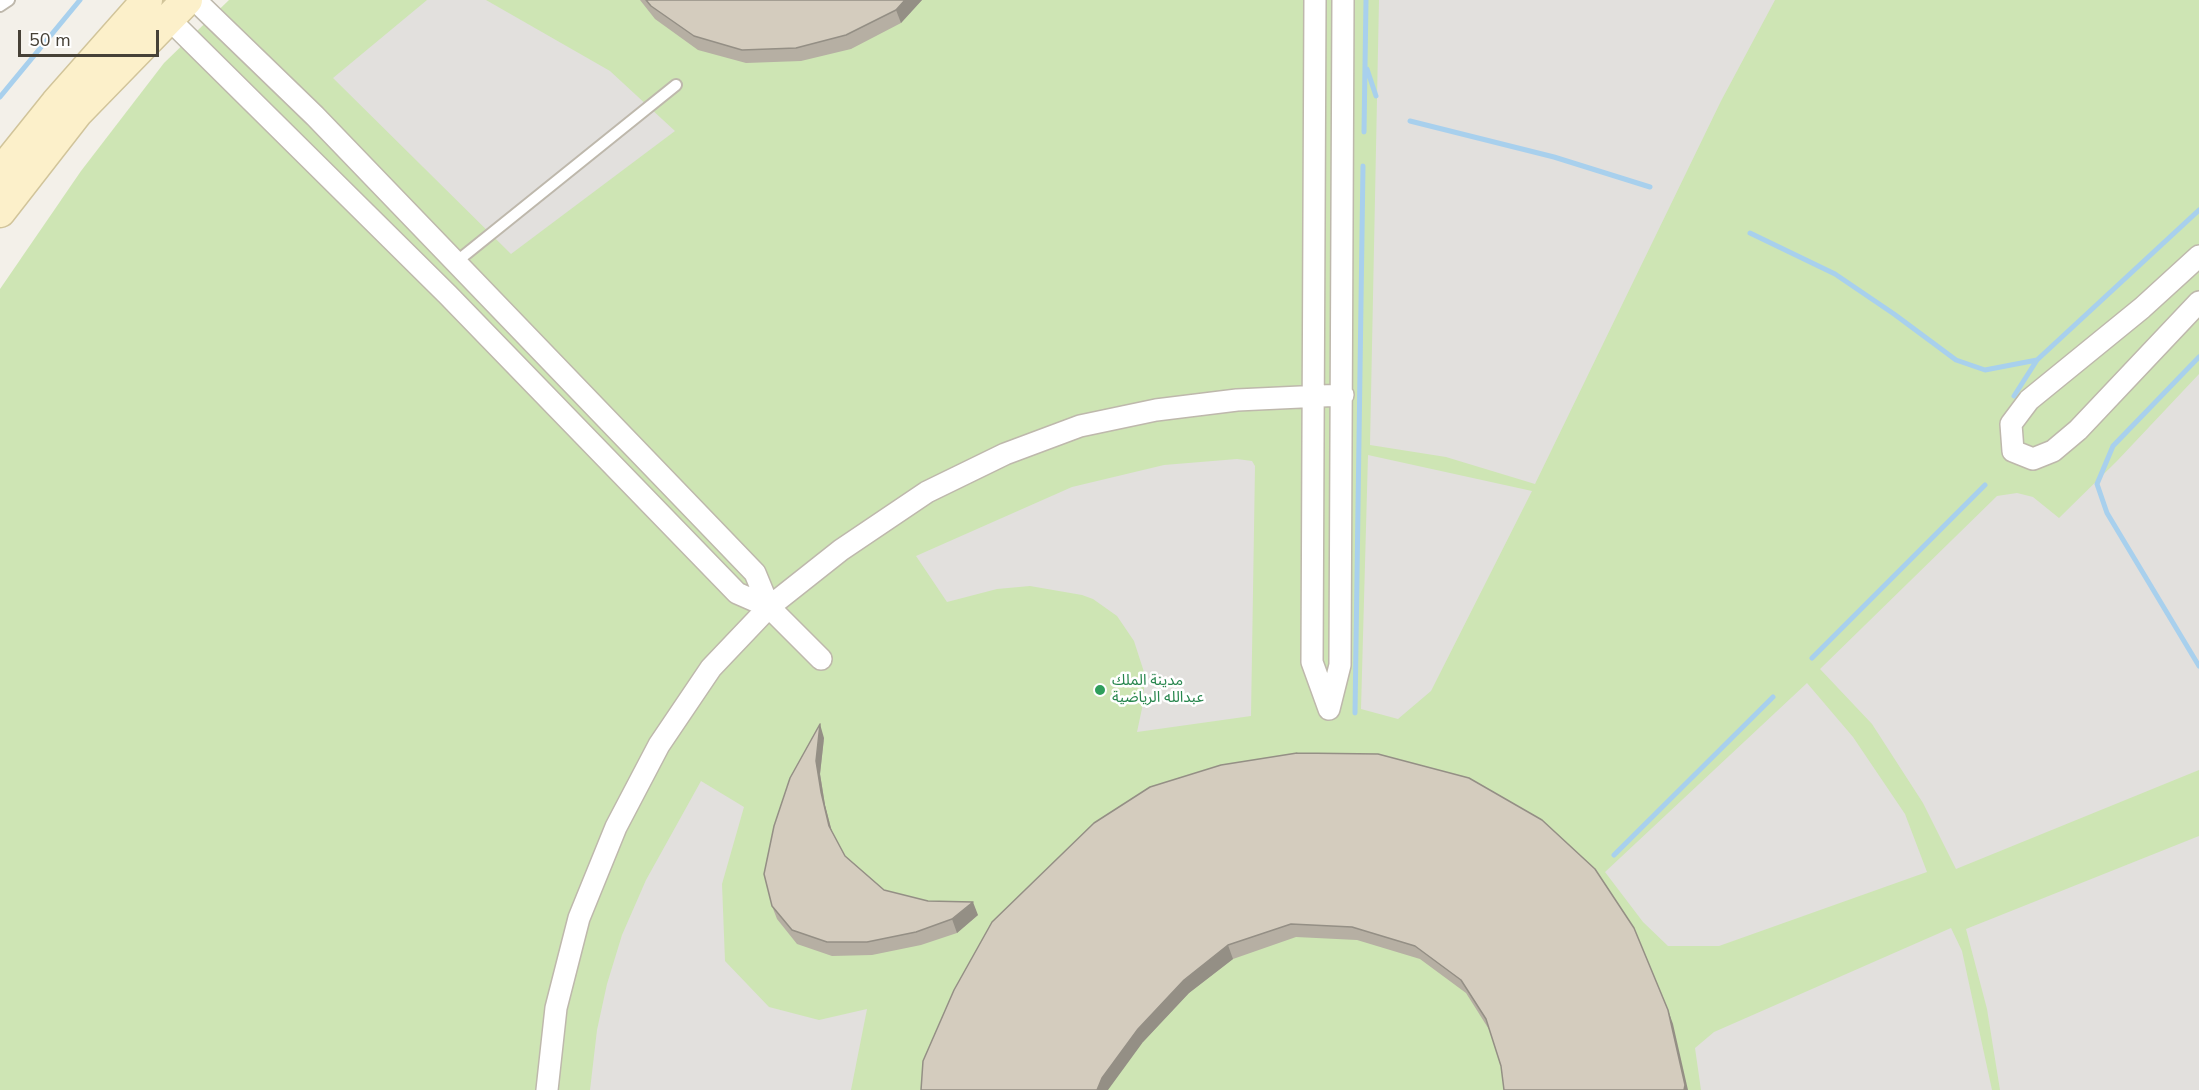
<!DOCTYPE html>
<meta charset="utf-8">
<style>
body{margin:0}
#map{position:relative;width:2199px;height:1090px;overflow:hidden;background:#f3f0e9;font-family:"Nunito Sans",sans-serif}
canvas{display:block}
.scale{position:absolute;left:18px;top:30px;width:141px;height:27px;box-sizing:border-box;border:3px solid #464137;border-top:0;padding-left:8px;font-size:18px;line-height:21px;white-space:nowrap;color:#464137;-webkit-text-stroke:4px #fff;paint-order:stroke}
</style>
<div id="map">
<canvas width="2199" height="1090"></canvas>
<div class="scale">50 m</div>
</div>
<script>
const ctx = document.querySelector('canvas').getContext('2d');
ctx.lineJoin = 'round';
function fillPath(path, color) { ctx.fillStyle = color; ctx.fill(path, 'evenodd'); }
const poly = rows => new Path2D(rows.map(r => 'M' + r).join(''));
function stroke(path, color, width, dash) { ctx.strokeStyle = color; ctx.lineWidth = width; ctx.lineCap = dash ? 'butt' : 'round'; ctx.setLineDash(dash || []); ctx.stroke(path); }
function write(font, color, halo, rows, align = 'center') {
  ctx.font = font + ' "Nunito Sans","Noto Sans Arabic",sans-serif'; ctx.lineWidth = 5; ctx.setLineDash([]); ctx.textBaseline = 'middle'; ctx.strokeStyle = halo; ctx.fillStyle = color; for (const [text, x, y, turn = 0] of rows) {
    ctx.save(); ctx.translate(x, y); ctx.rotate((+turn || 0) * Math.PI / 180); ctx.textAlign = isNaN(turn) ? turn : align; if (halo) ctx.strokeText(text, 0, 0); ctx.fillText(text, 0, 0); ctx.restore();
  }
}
fillPath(poly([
 [229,0,2199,0,2199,1090,0,1090,0,289,81,171,164,63]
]), '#cee5b4');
fillPath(poly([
 [427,0,486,0,610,71,675,131,511,254,333,78],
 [1379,0,1775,0,1721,101,1535,484,1446,457,1370,445],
 [2199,374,2199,770,1956,869,1923,803,1872,724,1820,669,1997,496,2017,493,2033,497,2059,518,2117,461],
 [1368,455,1532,491,1431,691,1398,719,1361,709],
 [1237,459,1252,461,1255,466,1251,716,1137,732,1144,699,1144,672,1134,641,1117,616,1093,599,1082,595,1030,586,997,589,947,602,916,556,1072,487,1164,465],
 [1807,683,1853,737,1905,814,1927,872,1719,946,1668,946,1643,922,1605,872],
 [701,781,744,807,722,884,725,961,769,1007,819,1020,867,1009,851,1090,590,1090,597,1030,607,984,622,935,646,880],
 [2199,836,2199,1090,2000,1090,1987,1009,1966,929],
 [1951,928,1962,951,1992,1090,1701,1090,1695,1048,1714,1032]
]), '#e2e0dd');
stroke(poly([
 [1367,69,1376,96],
 [0,97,80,0],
 [1410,121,1554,157,1650,187],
 [1364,132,1366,0],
 [1750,233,1835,274,1894,314,1956,360,1985,370,2037,360],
 [2199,357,2113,446,2097,484,2107,513,2199,666],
 [2014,396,2037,360,2199,210],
 [1812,658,1985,485],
 [1355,713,1363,166],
 [1614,855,1773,697]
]), '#a8d0ed', 5);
const service = poly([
 [0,6,9,0],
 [456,262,676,85]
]);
const minor = poly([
 [195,0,315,116,755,573,769,607],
 [1315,0,1312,662,1329,709],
 [169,19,448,295,737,593,769,607,821,659],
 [2199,256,2142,308,2029,400,2011,424,2013,451,2033,459,2053,451,2078,430,2199,302],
 [1329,709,1340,665,1343,0],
 [547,1090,556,1008,579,918,616,827,659,745,711,668,769,607,841,550,927,492,1005,454,1080,426,1156,410,1237,400,1343,395]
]);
const secondary = poly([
 [0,173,56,103,147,0],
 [0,212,77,113,187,0]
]);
stroke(service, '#beb8ac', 14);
stroke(minor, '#beb8ac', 24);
stroke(secondary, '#d1c49a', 33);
stroke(service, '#fff', 10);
stroke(minor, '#fff', 21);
stroke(secondary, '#fcf0ca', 30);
fillPath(poly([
 [640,0,922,0,901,23,851,49,801,61,746,63,698,50,655,19],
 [824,738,820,774,825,805,832,832,845,856,884,890,978,915,957,933,921,945,872,955,832,956,797,944,777,919,772,906],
 [1094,823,1673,1024,1501,1066,1490,1031,1466,993,1420,959,1357,940,1296,937,1233,959,1189,993,1143,1042]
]), '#b6afa3');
fillPath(poly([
 [905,0,922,0,901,23,896,10],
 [820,724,824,738,820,774,825,805,834,840,829,826,821,792,816,761],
 [973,902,978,915,957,933,952,919],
 [1228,945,1233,959,1189,993,1143,1042,1108,1090,1097,1090,1102,1078,1138,1029,1184,980],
 [1668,1010,1673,1024,1688,1090,1684,1090]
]), '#948f85');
const building = poly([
 [646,0,905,0,896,10,846,35,796,48,742,50,694,36,651,6,646,0],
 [820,724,816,761,821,792,829,826,845,856,884,890,928,901,973,902,952,919,916,932,867,942,827,942,792,930,772,906,764,874,774,826,790,778,820,724],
 [1297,753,1378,754,1469,778,1542,820,1595,869,1634,928,1668,1010,1685,1085,1684,1090,1504,1090,1501,1066,1486,1019,1461,980,1415,946,1352,927,1291,924,1228,945,1184,980,1138,1029,1102,1078,1097,1090,921,1090,923,1061,954,990,992,922,1094,823,1150,787,1221,765,1297,753]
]);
fillPath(building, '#d4ccbe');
stroke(building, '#948f85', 1.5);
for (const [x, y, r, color] of [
 [1100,690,6,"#2e9e5b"]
]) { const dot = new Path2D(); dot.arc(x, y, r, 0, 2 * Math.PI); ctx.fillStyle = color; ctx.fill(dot); stroke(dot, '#fff', 2); }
write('15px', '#27864d', '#fff', [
 ["مدينة الملك",1112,681],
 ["عبدالله الرياضية",1112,698]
], 'left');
</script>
